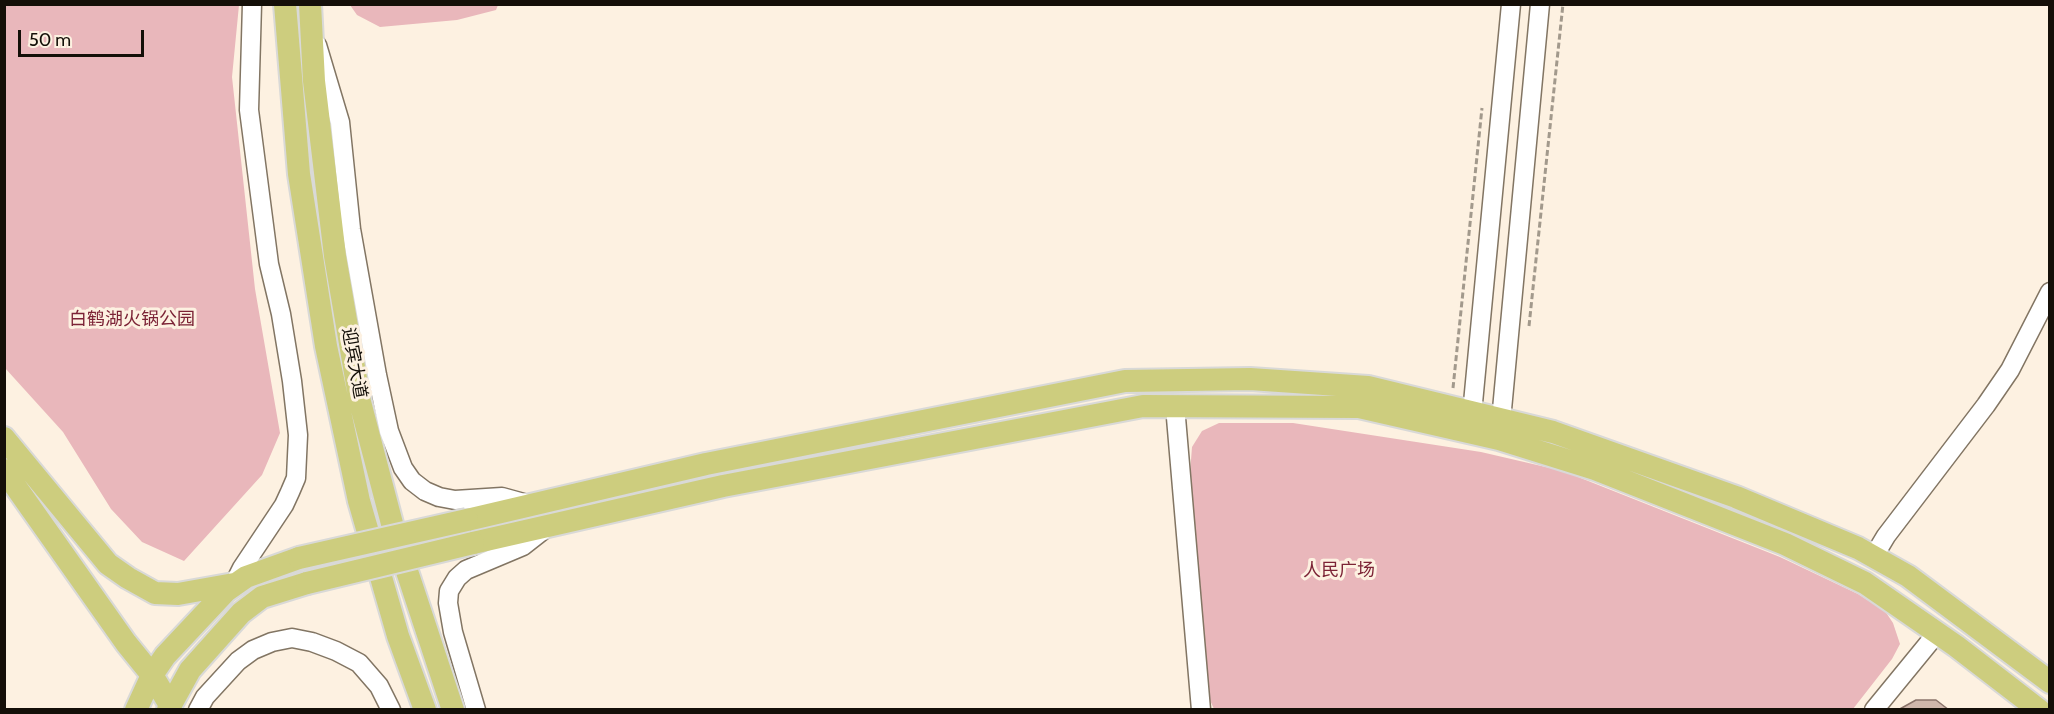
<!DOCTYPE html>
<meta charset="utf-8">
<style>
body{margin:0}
#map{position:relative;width:2054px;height:714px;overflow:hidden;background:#fdf1e1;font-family:Cabin,sans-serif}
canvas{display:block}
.frame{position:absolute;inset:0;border:6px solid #140f08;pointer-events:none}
.scale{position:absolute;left:18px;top:30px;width:126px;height:27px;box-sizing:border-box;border:3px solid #140f08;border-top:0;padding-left:8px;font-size:18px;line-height:21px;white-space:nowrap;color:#140f08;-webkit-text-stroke:4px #fdf1e1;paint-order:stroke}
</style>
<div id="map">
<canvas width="2054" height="714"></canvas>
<div class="frame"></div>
<div class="scale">50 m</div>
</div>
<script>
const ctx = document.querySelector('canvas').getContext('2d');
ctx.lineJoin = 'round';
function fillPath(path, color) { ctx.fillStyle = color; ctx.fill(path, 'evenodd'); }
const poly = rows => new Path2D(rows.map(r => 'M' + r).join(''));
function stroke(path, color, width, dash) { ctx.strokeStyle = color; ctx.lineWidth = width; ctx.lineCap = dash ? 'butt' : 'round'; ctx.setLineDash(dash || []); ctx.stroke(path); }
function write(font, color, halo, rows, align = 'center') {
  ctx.font = font + ' Cabin,"Noto Sans SC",sans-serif'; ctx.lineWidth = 6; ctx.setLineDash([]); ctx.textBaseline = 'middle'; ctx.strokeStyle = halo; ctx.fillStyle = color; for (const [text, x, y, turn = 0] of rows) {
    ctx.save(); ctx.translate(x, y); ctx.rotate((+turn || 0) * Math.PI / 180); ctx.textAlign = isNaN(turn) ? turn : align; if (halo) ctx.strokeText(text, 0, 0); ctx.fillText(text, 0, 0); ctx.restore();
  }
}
fillPath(poly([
 [5,4,239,5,232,77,255,289,280,433,262,475,184,561,142,542,111,509,63,432,5,368],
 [350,5,498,5,496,10,457,20,380,27,357,15],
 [1219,423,1293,423,1481,452,1563,471,1780,557,1858,594,1885,611,1893,623,1900,644,1892,659,1853,709,1214,709,1209,698,1190,473,1192,447,1202,431]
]), '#e9b7bb');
const building = poly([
 [1916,700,1936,700,1949,710,1898,710,1916,700]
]);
fillPath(building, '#cfb7ac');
stroke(building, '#8a746b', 1.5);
const minor = poly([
 [317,45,340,122,351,229,377,375,389,431,403,468,412,481,425,491,439,497,455,500,502,497,531,505],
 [1175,406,1201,710],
 [1471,424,1511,4],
 [1500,431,1540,4],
 [1874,556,1886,536,1986,405,2010,370,2050,292],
 [234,584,242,568,284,505,290,492,296,478,298,435,292,381,281,314,269,264,249,110,252,4],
 [198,710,205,697,238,661,253,650,272,642,292,638,312,642,336,651,359,663,379,686,391,710],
 [476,710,453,632,448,603,449,591,457,578,466,570,523,546,546,528],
 [1874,710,1937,633]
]);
const major = poly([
 [285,4,299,174,326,346,359,501,398,636,425,710],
 [310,4,314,81,335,256,360,402,395,535,453,710],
 [4,438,108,564,128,578,155,593,178,594,234,584],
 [4,470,126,643,152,675,170,705],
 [467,520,706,464,1125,381,1250,379,1368,387,1553,432,1736,497,1858,548,1908,576,2050,682],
 [473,543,723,486,1143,406,1359,407,1499,439,1595,469,1785,544,1865,583,1956,646,2039,710],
 [136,710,152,675,165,656,226,591,246,577,299,558],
 [168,710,190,670,241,613,262,597,307,583]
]);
stroke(minor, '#827563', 21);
stroke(major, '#d9d9d7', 26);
stroke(poly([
 [1529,326,1563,4],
 [1453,388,1482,108]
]), '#a2998c', 3, [6, 3]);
stroke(minor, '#fff', 18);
stroke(major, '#cdcd7e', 22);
const majorBridge = poly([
 [299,558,467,520],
 [307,583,473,543]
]);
stroke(majorBridge, '#d9d9d7', 26, []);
stroke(majorBridge, '#cdcd7e', 22);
write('18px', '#7c2336', '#fdf1e1', [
 ["白鹤湖火锅公园",132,320],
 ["人民广场",1339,571]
]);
write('18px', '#140f08', '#fdf1e1', [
 ["迎宾大道",354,363,80]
]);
</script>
